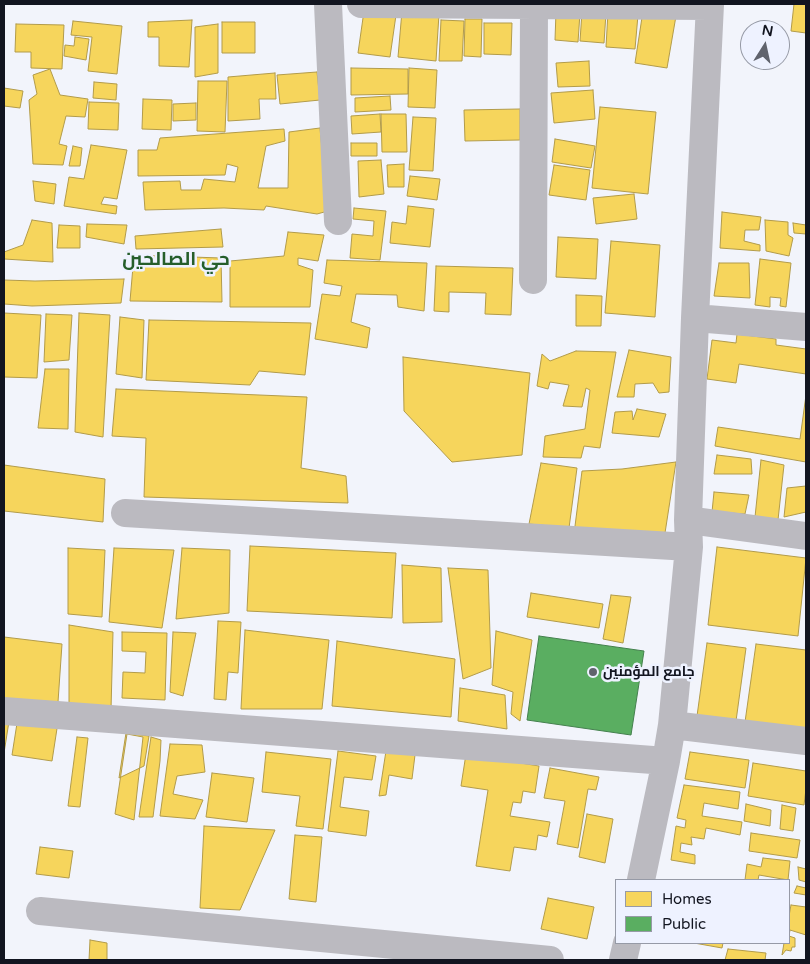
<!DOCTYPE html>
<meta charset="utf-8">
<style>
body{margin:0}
#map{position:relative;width:810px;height:964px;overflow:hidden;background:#f2f4fb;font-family:"Varela Round",sans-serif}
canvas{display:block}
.frame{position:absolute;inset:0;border:5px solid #121520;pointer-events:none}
.legend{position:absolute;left:615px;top:879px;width:175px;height:65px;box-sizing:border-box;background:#eef2ff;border:1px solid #969aa6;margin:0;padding:6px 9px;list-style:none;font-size:15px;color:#121520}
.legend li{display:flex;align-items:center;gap:10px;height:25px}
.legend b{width:25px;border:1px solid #969aa6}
.north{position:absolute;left:740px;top:20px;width:50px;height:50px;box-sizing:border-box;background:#eef2ff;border:1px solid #969aa6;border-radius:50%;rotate:10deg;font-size:14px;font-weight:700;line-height:20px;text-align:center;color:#121520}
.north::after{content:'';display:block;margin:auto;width:18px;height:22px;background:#60636d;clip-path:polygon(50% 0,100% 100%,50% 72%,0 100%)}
</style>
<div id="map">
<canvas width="810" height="964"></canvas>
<div class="frame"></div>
<ul class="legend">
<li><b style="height:14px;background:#f6d55c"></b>Homes</li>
<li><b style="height:14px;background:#5aae61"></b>Public</li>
</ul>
<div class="north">N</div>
</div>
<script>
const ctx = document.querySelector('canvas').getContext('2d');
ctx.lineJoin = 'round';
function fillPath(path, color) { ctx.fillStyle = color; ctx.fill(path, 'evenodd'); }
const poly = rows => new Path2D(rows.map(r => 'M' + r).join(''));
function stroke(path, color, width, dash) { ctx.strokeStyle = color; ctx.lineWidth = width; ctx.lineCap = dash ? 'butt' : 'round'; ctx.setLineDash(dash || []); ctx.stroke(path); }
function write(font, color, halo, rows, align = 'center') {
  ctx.font = font + ' "Varela Round",Cairo,sans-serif'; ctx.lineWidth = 5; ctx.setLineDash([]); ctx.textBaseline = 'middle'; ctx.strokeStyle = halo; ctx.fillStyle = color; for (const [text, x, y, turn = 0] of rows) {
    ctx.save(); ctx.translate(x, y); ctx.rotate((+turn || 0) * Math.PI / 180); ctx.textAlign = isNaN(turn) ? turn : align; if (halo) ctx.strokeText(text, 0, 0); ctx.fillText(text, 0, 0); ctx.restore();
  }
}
const homes = poly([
 [794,4,806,4,806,33,791,31,794,4],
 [364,11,396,15,390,57,358,53,364,11],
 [402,11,439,14,436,61,398,57,402,11],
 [643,11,676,16,667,68,635,63,643,11],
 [556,12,580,13,578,42,555,40,556,12],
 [582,12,606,13,604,43,580,41,582,12],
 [608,12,638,15,635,49,606,47,608,12],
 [465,19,482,19,481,57,464,56,465,19],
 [192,20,189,67,159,66,159,37,148,37,148,22,192,20],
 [441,20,464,21,462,61,439,61,441,20],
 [73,21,122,26,117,74,88,71,92,37,71,35,73,21],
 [222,22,255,22,255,53,222,53,222,22],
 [484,23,512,23,511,55,484,54,484,23],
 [16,24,64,25,62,69,31,68,31,52,15,52,16,24],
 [218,24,218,73,195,77,195,27,218,24],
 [75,37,89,39,86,60,64,56,65,45,74,46,75,37],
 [589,61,590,86,558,87,556,63,589,61],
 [351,68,408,69,408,94,351,95,351,68],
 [409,68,437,70,435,108,408,107,409,68],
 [50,69,60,95,88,99,85,117,66,116,59,144,67,146,63,165,33,164,29,100,37,94,33,75,50,69],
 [317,72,320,100,280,104,277,75,317,72],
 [275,73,276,99,259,99,260,119,228,121,228,77,275,73],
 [198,81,227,81,225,132,197,131,198,81],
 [94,82,117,84,116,100,93,98,94,82],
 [4,88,23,91,20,108,4,106,4,88],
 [593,90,595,119,554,123,551,93,593,90],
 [390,96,391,110,355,112,355,98,390,96],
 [143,99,172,100,171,130,142,129,143,99],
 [89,102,119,103,118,130,88,129,89,102],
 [196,103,196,120,173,121,173,104,196,103],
 [600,107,656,112,648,194,592,188,600,107],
 [520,109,520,140,465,141,464,110,520,109],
 [380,114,381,132,352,134,351,116,380,114],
 [381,114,406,114,407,152,382,152,381,114],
 [413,117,436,118,433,171,409,170,413,117],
 [320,128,328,211,317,214,266,206,264,210,224,208,145,210,143,182,180,181,181,190,201,190,204,179,235,182,238,167,227,164,225,175,138,176,138,150,157,150,160,138,284,129,285,141,266,146,258,188,288,188,289,132,320,128],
 [555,139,595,146,591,168,552,162,555,139],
 [351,143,377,143,377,156,351,156,351,143],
 [91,145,127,150,117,199,104,197,101,204,117,206,116,214,64,206,69,177,84,179,91,145],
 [73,146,82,148,80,166,69,166,73,146],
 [381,160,384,194,359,197,358,161,381,160],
 [404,164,404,187,388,187,387,165,404,164],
 [554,165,590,170,586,200,549,195,554,165],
 [410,176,440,179,437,200,407,196,410,176],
 [33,181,56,184,54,204,35,201,33,181],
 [634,194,637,219,596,224,593,198,634,194],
 [408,206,434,209,430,247,390,243,392,222,406,224,408,206],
 [354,208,386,211,380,260,350,258,352,234,373,236,374,221,353,219,354,208],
 [722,212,761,217,759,230,745,230,744,241,760,245,760,251,720,248,722,212],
 [32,220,52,223,53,262,4,259,4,252,23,245,32,220],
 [765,220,788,222,788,235,793,238,789,256,766,251,765,220],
 [793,223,806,225,806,234,794,233,793,223],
 [87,224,127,225,124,244,86,237,87,224],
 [59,225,80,226,80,248,57,248,59,225],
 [221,229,223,247,136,249,135,236,221,229],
 [288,232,324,235,318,261,298,258,298,265,313,270,310,307,230,307,230,261,284,256,288,232],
 [558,237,598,239,596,279,556,277,558,237],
 [611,241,660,245,655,317,605,313,611,241],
 [134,255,221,258,222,302,130,301,134,255],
 [760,259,791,263,786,307,780,306,781,298,770,297,770,307,755,305,760,259],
 [327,260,427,263,424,311,398,307,397,295,356,294,351,322,370,328,367,348,315,339,322,294,340,296,342,286,324,283,327,260],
 [719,263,749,263,750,298,714,296,719,263],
 [436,266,513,268,511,315,485,314,486,293,449,292,449,312,434,311,436,266],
 [124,279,121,303,32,306,4,304,4,280,35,281,124,279],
 [576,295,602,296,601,326,576,326,576,295],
 [4,313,41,315,37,378,4,377,4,313],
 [79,313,110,315,103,437,75,432,79,313],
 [46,314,72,315,69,360,44,362,46,314],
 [120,317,144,320,142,378,116,374,120,317],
 [149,320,311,323,305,375,259,371,250,385,146,380,149,320],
 [737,334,776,339,776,345,806,349,806,374,739,364,736,383,707,379,712,340,736,343,737,334],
 [629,350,671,357,669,392,659,393,653,383,635,384,634,397,617,397,629,350],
 [576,351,616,352,600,448,584,446,581,458,543,457,545,436,585,429,590,390,586,388,582,407,563,406,569,385,550,382,548,389,537,386,542,354,550,361,576,351],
 [403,357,530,373,522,455,452,462,404,411,403,357],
 [45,369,69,369,68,429,38,428,45,369],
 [116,389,307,397,301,468,346,476,348,503,144,497,146,438,112,436,116,389],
 [806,395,806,462,715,446,718,427,800,439,806,395],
 [637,409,666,414,659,437,612,433,615,412,632,411,633,420,637,409],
 [717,455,751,459,752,474,714,474,717,455],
 [761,460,784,465,778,520,755,517,761,460],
 [676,462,665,533,574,534,582,471,622,469,676,462],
 [541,463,577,468,569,528,529,524,541,463],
 [4,465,105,479,103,522,4,511,4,465],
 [806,486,806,512,784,517,787,488,806,486],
 [714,492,749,495,745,514,712,512,714,492],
 [250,546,396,553,392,618,247,611,250,546],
 [717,547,806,558,798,636,708,625,717,547],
 [68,548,105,550,102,617,68,614,68,548],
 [114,548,174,550,162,628,109,622,114,548],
 [182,548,230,550,229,613,176,619,182,548],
 [402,565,441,568,442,622,403,623,402,565],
 [448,568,488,570,491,668,463,679,448,568],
 [531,593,603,604,599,628,527,617,531,593],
 [611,595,631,597,623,643,603,639,611,595],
 [218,621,241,622,238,673,228,672,226,700,214,699,218,621],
 [69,625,113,632,111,710,69,708,69,625],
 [245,630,329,640,322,709,241,709,245,630],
 [496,631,532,640,520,721,511,714,513,692,492,685,496,631],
 [122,632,167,633,165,700,122,698,123,672,145,673,146,652,122,651,122,632],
 [173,632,196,633,183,696,170,692,173,632],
 [4,637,62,644,58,702,4,699,4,637],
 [337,641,455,659,451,717,332,706,337,641],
 [707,643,746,648,736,721,697,716,707,643],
 [756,644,806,650,806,729,745,722,756,644],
 [460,688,505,695,507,729,458,721,460,688],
 [4,714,10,715,4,753,4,714],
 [18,717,58,722,52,761,12,755,18,717],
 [126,733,149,736,144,766,119,778,126,733],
 [127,734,143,737,134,820,115,814,127,734],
 [77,737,88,738,80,807,68,806,77,737],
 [151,737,161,740,160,761,153,817,139,817,151,737],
 [170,744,202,745,205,772,177,776,173,794,203,800,195,819,160,816,170,744],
 [338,751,376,756,372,780,344,777,340,807,369,811,366,836,328,831,338,751],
 [386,751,415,755,412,779,389,775,386,795,379,796,386,751],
 [266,752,331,759,323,829,296,826,300,796,262,792,266,752],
 [690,752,749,760,745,788,685,779,690,752],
 [466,754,539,766,535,793,523,791,521,803,513,802,510,816,550,822,547,837,538,835,536,850,514,847,510,871,476,866,488,790,461,786,466,754],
 [753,763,806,771,806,789,804,805,748,796,753,763],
 [550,768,599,777,596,790,588,789,578,848,557,844,565,801,544,798,550,768],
 [212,773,254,778,247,822,206,817,212,773],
 [684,785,740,792,738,809,704,803,702,816,742,822,740,835,706,828,704,839,691,837,692,845,681,843,680,852,695,855,695,864,671,860,676,826,685,828,686,820,677,818,684,785],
 [746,804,771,810,770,826,744,821,746,804],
 [782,805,796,808,793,831,780,829,782,805],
 [587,814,613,819,605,863,579,857,587,814],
 [204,826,275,830,240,910,200,908,204,826],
 [751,833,800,840,797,858,749,851,751,833],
 [295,835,322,837,316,902,289,899,295,835],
 [40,847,73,851,69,878,36,874,40,847],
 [763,858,790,861,788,880,759,875,758,880,745,880,747,864,761,867,763,858],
 [798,867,806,869,806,882,799,880,798,867],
 [797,886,806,888,806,895,794,893,797,886],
 [548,898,594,907,587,939,541,929,548,898],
 [791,905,806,907,806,935,790,930,789,936,795,938,795,947,792,947,791,951,786,950,782,955,784,943,789,943,789,916,791,905],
 [90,940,107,943,107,960,89,960,90,940],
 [694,943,723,943,722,948,694,943],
 [728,949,766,953,765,960,725,960,728,949]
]);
fillPath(homes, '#f6d55c');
stroke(homes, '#b29b4a', 1);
const public = poly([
 [539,636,644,651,631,735,527,720,539,636]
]);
fillPath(public, '#5aae61');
stroke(public, '#44804e', 1);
stroke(poly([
 [328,4,338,221],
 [361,4,710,6],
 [533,280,534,5],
 [695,318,806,327],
 [125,513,689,547],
 [688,520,806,536],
 [4,711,666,761],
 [672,725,806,741],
 [641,880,666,761,672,725,689,547,688,520,695,318,710,4],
 [40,911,550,960],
 [623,960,627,943]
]), '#bbbac0', 28);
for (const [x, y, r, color] of [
 [593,672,5,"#60636d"]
]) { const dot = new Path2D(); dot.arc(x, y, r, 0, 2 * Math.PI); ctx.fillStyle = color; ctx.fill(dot); stroke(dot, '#eef2ff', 2); }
write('bold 14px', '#121520', '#eef2ff', [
 ["جامع المؤمنين",603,672]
], 'left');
write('bold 19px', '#255e2b', '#eef2ff', [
 ["حي الصالحين",176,260]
]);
</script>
